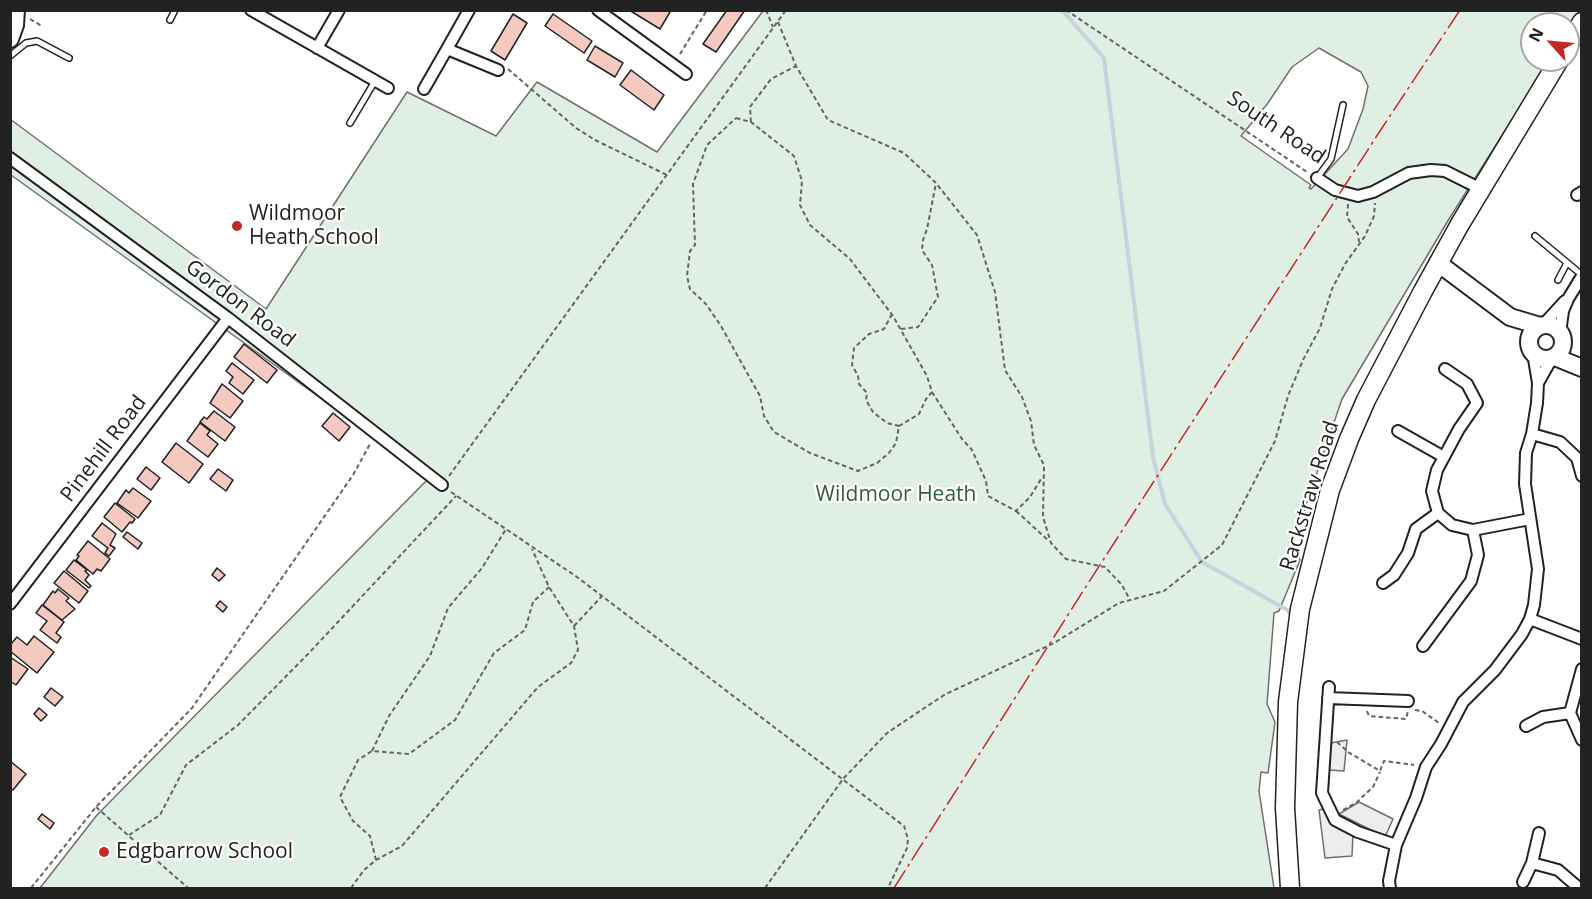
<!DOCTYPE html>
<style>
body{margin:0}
#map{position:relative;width:1592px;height:899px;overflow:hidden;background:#fff;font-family:"Open Sans",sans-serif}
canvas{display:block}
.frame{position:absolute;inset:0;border:12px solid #222;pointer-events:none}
.north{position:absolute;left:1520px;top:12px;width:60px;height:60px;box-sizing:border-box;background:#fff;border:2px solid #a7a7a7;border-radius:50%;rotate:297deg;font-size:16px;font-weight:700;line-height:24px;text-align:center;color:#222}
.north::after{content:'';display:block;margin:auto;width:21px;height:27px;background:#c62828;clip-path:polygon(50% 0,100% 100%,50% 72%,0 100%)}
</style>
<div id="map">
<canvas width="1592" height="899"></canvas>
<div class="frame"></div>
<div class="north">N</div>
</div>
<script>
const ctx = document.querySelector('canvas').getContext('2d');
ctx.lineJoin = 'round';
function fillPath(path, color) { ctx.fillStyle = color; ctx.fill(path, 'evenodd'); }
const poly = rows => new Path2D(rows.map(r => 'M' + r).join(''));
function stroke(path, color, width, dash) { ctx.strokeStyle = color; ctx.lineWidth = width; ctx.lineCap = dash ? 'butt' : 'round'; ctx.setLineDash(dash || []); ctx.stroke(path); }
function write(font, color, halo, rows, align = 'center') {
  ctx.font = font + ' "Open Sans",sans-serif'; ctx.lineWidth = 4.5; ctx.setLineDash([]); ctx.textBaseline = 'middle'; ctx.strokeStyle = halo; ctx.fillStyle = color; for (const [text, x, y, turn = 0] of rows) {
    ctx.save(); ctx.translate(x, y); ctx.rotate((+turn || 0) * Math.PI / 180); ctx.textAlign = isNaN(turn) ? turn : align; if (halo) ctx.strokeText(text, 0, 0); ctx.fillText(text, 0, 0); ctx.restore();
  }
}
const green = poly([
 [763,11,1579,11,1568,29,1568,24,1532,24,1532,60,1550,60,1449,219,1342,399,1293,543,1300,560,1279,611,1274,613,1267,704,1275,722,1268,773,1261,772,1259,791,1274,888,40,888,97,815,430,477,11,175,10,119,266,309,407,92,496,136,537,82,657,152,763,11],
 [1319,48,1361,72,1368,86,1363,109,1348,149,1311,189,1309,188,1311,185,1241,136,1268,103,1292,67,1319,48]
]);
fillPath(green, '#e0efe3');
stroke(green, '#6f6f6f', 1.5);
const parking = poly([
 [1347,740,1344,771,1328,770,1331,743,1347,740],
 [1359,802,1393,819,1385,837,1339,814,1359,802],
 [1327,808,1353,833,1352,856,1325,858,1319,810,1327,808]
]);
fillPath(parking, '#ededed');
stroke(parking, '#6f6f6f', 1.5);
stroke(poly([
 [1062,10,1104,58,1153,457,1165,504,1202,562,1289,611,1290,614]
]), '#c7d3dd', 4);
const building = poly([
 [629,10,668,10,670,12,660,29,629,10],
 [727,10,745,10,716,52,703,44,727,10],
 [513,14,527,23,505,60,491,51,513,14],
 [553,14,592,41,584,53,545,26,553,14],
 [595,46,623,63,615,77,587,60,595,46],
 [631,70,664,95,654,110,620,85,631,70],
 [244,344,277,370,267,383,234,357,244,344],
 [232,363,254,380,243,394,229,383,233,377,226,371,232,363],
 [222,384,243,401,230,418,210,403,222,384],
 [214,411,235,427,225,441,200,422,204,417,207,419,214,411],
 [333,413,350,427,339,441,322,426,333,413],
 [200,423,210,431,207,435,218,444,208,457,187,441,200,423],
 [176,443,203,464,189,483,162,462,176,443],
 [146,467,160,478,151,490,137,479,146,467],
 [218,469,233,480,226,491,210,479,218,469],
 [133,488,151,501,138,518,117,503,126,490,129,493,133,488],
 [115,503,135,519,132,523,130,522,122,532,104,517,115,503],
 [102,523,116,534,110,545,115,548,109,556,105,553,108,548,92,536,102,523],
 [127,532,142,543,138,549,123,537,127,532],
 [88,541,110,559,101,571,97,569,93,574,76,560,79,556,77,555,88,541],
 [74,560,87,570,85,571,89,575,85,580,91,586,89,588,66,570,74,560],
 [217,568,225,575,219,581,212,575,217,568],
 [64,571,88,591,79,603,54,583,64,571],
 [58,589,69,598,66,601,75,609,62,620,43,605,53,591,55,593,58,589],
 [220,601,227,607,223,612,216,606,220,601],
 [42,605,64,622,56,633,61,637,57,643,40,630,47,621,36,613,42,605],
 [34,636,54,652,37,673,10,651,10,645,17,637,27,645,34,636],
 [10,657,28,669,16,685,10,681,10,657],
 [51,688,63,697,55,706,44,697,51,688],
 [39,708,47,715,41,721,34,714,39,708],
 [10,761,26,774,13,790,10,788,10,761],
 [42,814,54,823,50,829,38,819,42,814]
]);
fillPath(building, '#f3c9c0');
stroke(building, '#222', 1.5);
const lane = poly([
 [170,20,175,10],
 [10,56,26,43,37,41,69,58],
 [350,123,375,81],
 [1317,178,1331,159,1343,105],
 [1535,236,1582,275],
 [1558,280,1567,263]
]);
const street = poly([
 [251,10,388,88],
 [469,10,447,49,498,70],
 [598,10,686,74],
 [317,48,339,10],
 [424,89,447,49],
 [10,158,228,318,442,485],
 [1317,178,1335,190,1358,196,1373,192,1409,173,1431,170,1445,171,1481,189],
 [1577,195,1582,192],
 [1543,325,1565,301],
 [1560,333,1563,311,1568,299,1582,276],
 [1538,383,1552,358],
 [1398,431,1444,457],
 [1532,434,1560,442,1577,458,1582,476],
 [1473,530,1530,519],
 [1383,583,1394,575,1408,553,1416,529,1438,513],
 [10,604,228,318],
 [1530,619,1582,639],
 [1423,646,1471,581,1478,555,1473,530,1452,525,1438,513,1432,491,1437,470,1459,429,1477,403,1467,384,1445,369],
 [1582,669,1570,713,1582,740],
 [1329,687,1322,793,1335,820,1358,832,1396,845],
 [1328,698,1408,701],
 [1526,726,1543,717,1570,713],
 [1532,863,1539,833],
 [1523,882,1532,863,1558,870,1579,888],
 [1390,888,1389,881,1396,845,1416,798,1426,767,1441,744,1463,702,1495,670,1522,634,1530,619,1534,605,1538,569,1525,484,1526,453,1532,434,1537,403,1538,383,1533,353]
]);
const secondary = poly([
 [10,39,15,25,16,10],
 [1438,263,1510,317,1540,326],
 '1529 342a17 17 0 1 1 34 0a17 17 0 1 1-34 0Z',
 [1555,357,1582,368]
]);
const primary = poly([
 [1568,45,1582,22],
 [1290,888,1285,808,1288,702,1300,609,1330,490,1349,439,1366,400,1423,291,1460,224,1559,60]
]);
stroke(lane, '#222', 8);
stroke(street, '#222', 14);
stroke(secondary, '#222', 20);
stroke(primary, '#222', 21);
stroke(poly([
 [766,10,773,27],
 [1066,10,1307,172],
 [30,19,42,26],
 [778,22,796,66,828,120,904,153,936,183,977,235,995,292,1005,370,1022,397,1031,421,1034,445,1044,465,1043,517,1051,543,1066,559,1105,567,1122,585,1130,600],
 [680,54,707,10],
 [508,69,576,128,595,140,667,175],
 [736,118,751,122,794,156,802,181,800,205,810,225,850,259,893,316,927,376,932,392,926,399,919,414,899,426,896,443,889,453,877,463,858,471,810,453,774,432,764,416,760,396,721,326,706,304,690,289,687,276,690,251,695,245,693,184,707,145,736,118],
 [751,122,750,107,771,79,796,66],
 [1348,204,1347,217,1358,234,1359,242],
 [892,314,884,329,869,334,854,348,852,365,858,376,859,384,867,393,866,400,873,412,887,423,899,426],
 [901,329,918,327,938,297,932,265,922,250,923,240,927,229,936,183],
 [932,392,962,439,972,450,986,481,988,496,1016,511,1030,497,1041,479],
 [449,476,786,10],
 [451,492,577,577,904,826,908,839,907,848,888,888],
 [1016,511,1049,541],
 [574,626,602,596],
 [1415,710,1422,711,1439,723],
 [1367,711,1369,716,1406,719,1408,711],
 [1337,742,1348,752,1380,771,1384,761,1414,765],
 [372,751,389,716,430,656,448,608,482,568,506,529],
 [96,807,188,888],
 [1343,810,1357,802,1373,787,1380,772],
 [129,835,160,815,186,765,238,725,308,654,456,496],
 [376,860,370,836,353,821,340,797,358,760,372,751,409,754,455,720,494,653,525,630,533,602,549,587],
 [31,888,96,807,192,708,353,475,370,444],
 [351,888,364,870,376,860,402,846,538,687,571,663,578,650,574,626,549,587,532,549],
 [765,888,843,779,887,733,944,695,1054,643,1119,603,1164,591,1222,545,1275,441,1288,396,1303,360,1320,328,1332,289,1345,264,1365,236,1374,216,1375,203]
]), '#646464', 2, [4.5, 3]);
stroke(lane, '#fff', 5);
stroke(street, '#fff', 10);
stroke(secondary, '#fff', 16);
stroke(primary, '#fff', 18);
stroke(poly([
 [894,888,1087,585,1380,131,1460,10]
]), '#c62828', 1.5, [21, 4.5, 3, 4.5]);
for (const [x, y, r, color] of [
 [237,226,6,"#c62828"],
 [104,852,6,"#c62828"]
]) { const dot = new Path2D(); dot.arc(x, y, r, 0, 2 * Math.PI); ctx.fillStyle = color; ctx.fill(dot); stroke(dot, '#fff', 2); }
write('21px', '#222', '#fff', [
 ["South Road",1276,128,34],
 ["Gordon Road",240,304,37],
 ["Pinehill Road",104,449,-53],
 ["Rackstraw Road",1310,496,-73]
]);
write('21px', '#222', '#fff', [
 ["Wildmoor",249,214],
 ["Heath School",249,238],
 ["Edgbarrow School",116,852]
], 'left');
write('21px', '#2f5e38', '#fff', [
 ["Wildmoor Heath",896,495]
]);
</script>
